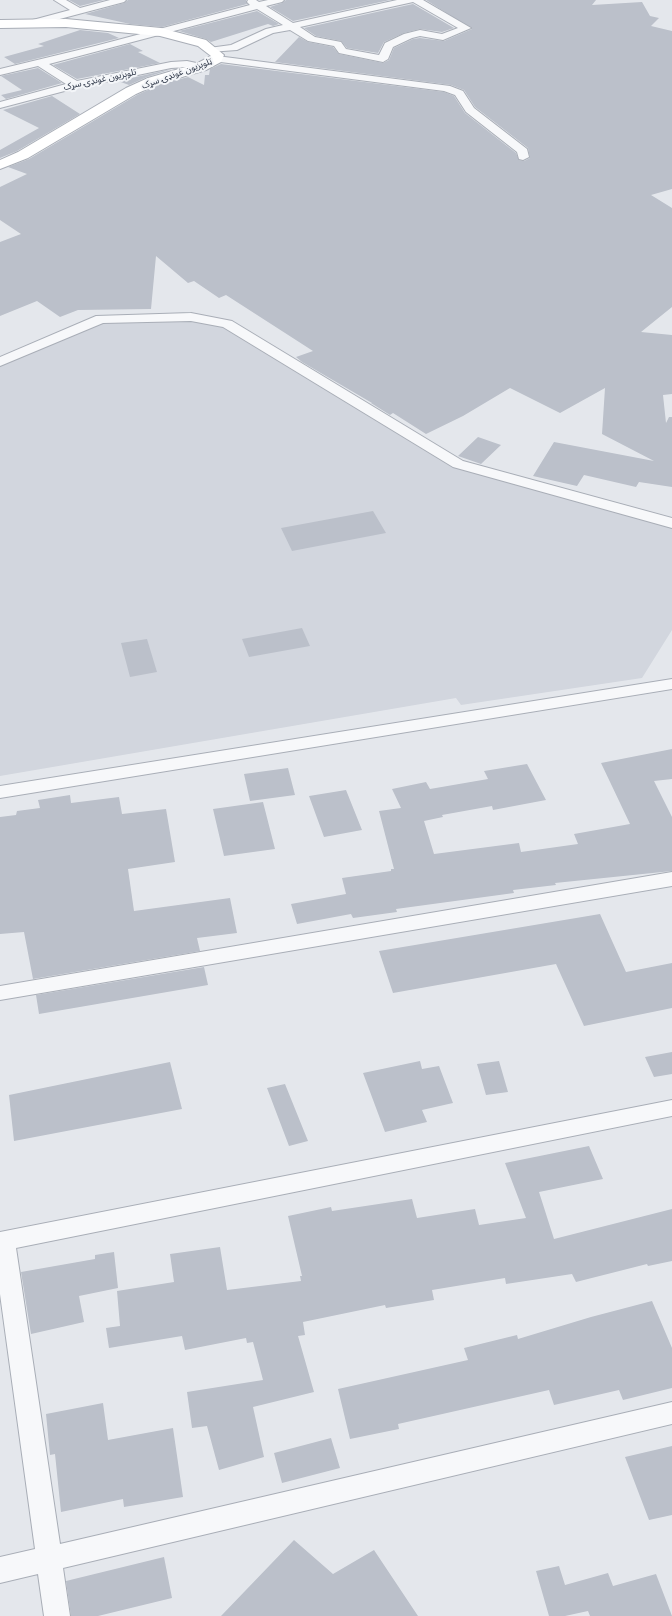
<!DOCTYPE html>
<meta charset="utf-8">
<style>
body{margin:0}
canvas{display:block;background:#e4e7ec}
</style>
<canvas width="672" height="1616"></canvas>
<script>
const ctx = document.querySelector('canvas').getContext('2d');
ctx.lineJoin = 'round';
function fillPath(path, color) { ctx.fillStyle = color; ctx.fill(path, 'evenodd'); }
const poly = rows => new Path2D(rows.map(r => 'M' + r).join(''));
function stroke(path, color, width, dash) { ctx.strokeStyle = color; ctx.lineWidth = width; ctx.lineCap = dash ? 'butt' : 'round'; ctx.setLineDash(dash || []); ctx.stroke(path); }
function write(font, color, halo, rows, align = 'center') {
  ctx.font = font + ' Poppins,"Noto Sans Arabic",sans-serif'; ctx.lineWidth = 4; ctx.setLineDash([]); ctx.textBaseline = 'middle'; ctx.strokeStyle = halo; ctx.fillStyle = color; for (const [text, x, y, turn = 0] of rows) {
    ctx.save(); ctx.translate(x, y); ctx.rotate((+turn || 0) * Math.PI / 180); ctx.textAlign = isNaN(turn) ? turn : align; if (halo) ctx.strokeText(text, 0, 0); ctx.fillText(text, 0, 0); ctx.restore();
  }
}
fillPath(poly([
 [191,317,227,324,458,464,672,523,672,630,642,678,461,705,456,698,0,776,0,362,101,319]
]), '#d2d6de');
fillPath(poly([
 [69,0,104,0,80,6],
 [128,0,246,0,247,4,162,27,130,24,85,14,124,3],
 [286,0,390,0,293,21,270,7,282,3],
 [426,0,596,0,592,5,642,2,650,16,659,18,651,26,672,31,672,189,651,195,672,208,672,307,641,332,672,335,672,394,663,395,666,423,669,417,672,417,672,487,639,482,636,487,584,475,577,486,533,476,554,442,654,461,602,434,605,388,560,413,510,388,463,416,426,434,393,413,390,415,371,403,372,403,302,362,296,357,313,351,226,295,219,298,194,281,188,283,156,256,151,309,78,310,60,317,37,301,0,316,0,242,21,234,0,220,0,187,27,174,8,167,29,159,137,95,159,85,188,77,204,85,205,75,209,75,210,69,221,64,444,92,454,96,465,113,516,153,519,160,524,161,530,158,528,148,475,107,464,90,451,85,275,62,299,37,308,42,333,47,339,54,383,63,389,60,394,48,413,39,420,38,444,41,472,29],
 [413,4,454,28,442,32,420,29,404,33,384,42,378,53,347,48,341,41,316,36,304,28],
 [257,11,279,24,273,26,268,24,211,42,206,39,179,31],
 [80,30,108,33,119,38,15,64,4,57,44,46,38,44],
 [130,44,143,51,138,52,160,63,77,79,53,65],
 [38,68,62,83,6,99,1,95,22,90,1,76],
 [172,69,147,77,129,85,118,81],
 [52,96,80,114,17,151,0,158,0,150,39,128,3,110],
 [478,437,501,445,481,464,458,456],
 [373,511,386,533,292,551,281,528],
 [302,628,310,646,249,657,242,639],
 [147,639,157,672,130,677,121,643],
 [672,749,672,779,654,781,672,817,672,871,555,883,556,885,513,890,514,893,396,909,397,912,353,918,351,914,297,924,291,904,346,894,342,878,391,871,391,869,394,869,379,811,401,808,392,789,426,782,430,789,488,779,484,771,527,764,546,800,493,810,492,806,442,815,443,817,424,821,434,854,519,843,521,852,578,844,574,834,630,824,601,763],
 [288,768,295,795,250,801,244,774],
 [346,790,362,830,324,837,309,796],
 [70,795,71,803,119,797,122,814,166,809,175,862,128,869,134,911,230,898,237,933,197,938,200,951,33,979,24,932,0,934,0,817,16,815,17,811,40,808,38,800],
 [263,802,275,849,224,856,213,809],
 [600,914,626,972,672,963,672,1008,584,1026,556,964,393,993,379,951],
 [204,967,208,985,39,1014,36,995],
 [672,1052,672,1074,654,1077,645,1057],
 [420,1061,422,1069,439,1066,453,1103,422,1110,427,1122,385,1132,363,1073],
 [499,1061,508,1092,486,1095,477,1064],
 [170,1062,182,1109,14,1141,9,1095],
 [285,1084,308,1141,289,1146,267,1088],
 [589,1146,603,1179,539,1192,554,1239,672,1209,672,1261,648,1266,647,1264,576,1282,572,1274,506,1284,505,1278,432,1290,434,1300,386,1308,385,1305,303,1322,305,1335,298,1336,314,1392,253,1407,264,1457,219,1470,207,1426,192,1428,187,1392,263,1380,253,1342,247,1343,246,1338,185,1350,182,1336,109,1348,106,1328,120,1326,117,1291,174,1282,170,1254,220,1247,227,1290,301,1281,300,1276,302,1276,288,1216,331,1207,332,1211,412,1199,417,1218,475,1209,479,1225,526,1218,505,1163],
 [114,1252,118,1288,79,1296,84,1322,31,1334,21,1272,95,1259,95,1255],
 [652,1301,672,1348,672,1388,623,1400,619,1390,554,1405,549,1390,398,1424,399,1429,350,1439,338,1389,468,1360,464,1348,517,1335,518,1339,591,1317],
 [103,1403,108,1440,173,1428,183,1497,124,1507,123,1499,61,1512,55,1454,50,1455,46,1414],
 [331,1438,340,1468,282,1483,274,1453],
 [672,1446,672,1515,649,1520,625,1457],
 [294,1540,333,1574,374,1550,418,1616,221,1616],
 [164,1557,172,1598,98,1616,71,1616,66,1581],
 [559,1566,565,1585,608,1573,613,1586,656,1574,672,1616,590,1616,588,1611,565,1616,549,1616,536,1571]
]), '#bbc0ca');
const street = poly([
 [54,0,66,0,80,8,110,0,126,0,124,2,37,25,29,25,28,23,29,21,70,10,54,0],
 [248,0,256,0,259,2,268,0,284,0,282,2,266,6,293,23,397,0,423,0,471,28,443,40,420,36,412,38,393,47,388,59,383,62,339,53,334,46,308,41,290,30,273,33,237,50,209,52,208,50,209,48,231,45,266,29,283,25,257,9,49,64,77,81,171,62,187,61,201,64,206,67,205,69,187,67,171,68,76,88,0,108,0,102,66,84,38,66,0,75,0,69,95,46,250,5,247,2,248,0],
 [413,2,458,28,442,34,420,30,404,34,385,43,379,55,346,49,341,42,315,37,300,27,413,2],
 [217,56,450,86,463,91,474,108,527,149,529,157,523,160,519,159,517,152,466,112,455,95,444,91,213,61,212,59,217,56],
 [191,313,232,321,463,461,672,518,672,528,453,467,223,327,191,321,103,323,0,366,0,357,96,316,191,313],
 [672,679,672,689,0,798,0,786,672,679],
 [672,872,672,886,0,1000,0,986,672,872],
 [672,1100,672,1116,16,1248,60,1544,672,1402,672,1424,63,1568,70,1616,44,1616,38,1574,0,1583,0,1557,35,1549,0,1294,0,1232,672,1100]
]);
const secondary = poly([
 [66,19,161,28,206,40,224,55,221,62,206,70,158,84,136,94,28,158,0,169,0,160,18,152,126,88,148,78,196,64,211,56,198,46,160,36,66,27,0,28,0,20,66,19]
]);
stroke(street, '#a9aeb7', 2);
stroke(secondary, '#a9aeb7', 2);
fillPath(street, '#f7f8fa');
fillPath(secondary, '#fff');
write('9px', '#2b3445', '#f4f6f9', [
 ["ټلوېزيون غونډۍ سړک",177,74,-20],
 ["تلوېزيون غونډۍ سړک",100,80,-12]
]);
</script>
